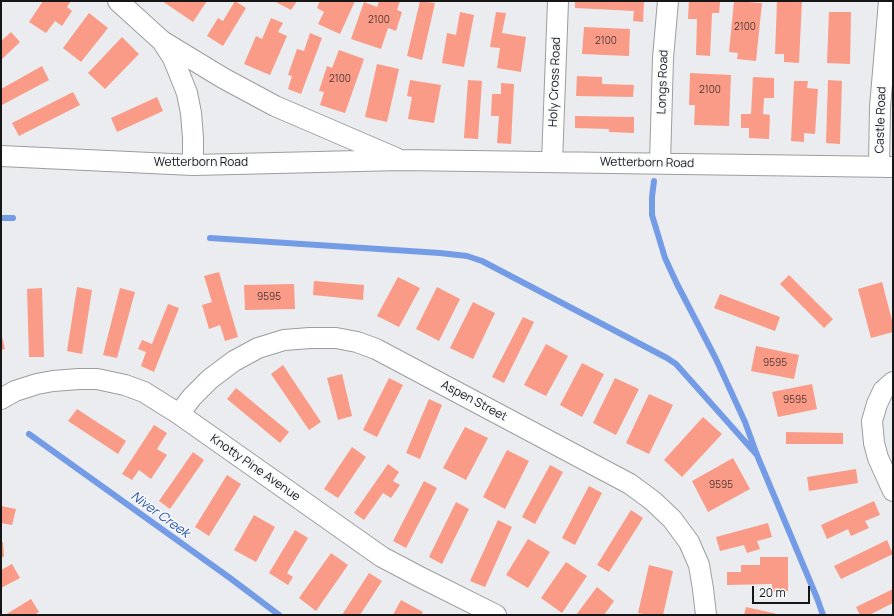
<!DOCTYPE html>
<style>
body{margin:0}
#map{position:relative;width:894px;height:616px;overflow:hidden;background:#eaecef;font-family:Manrope,sans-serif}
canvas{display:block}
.frame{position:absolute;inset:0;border:2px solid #161617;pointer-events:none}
.scale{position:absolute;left:752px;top:586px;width:58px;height:18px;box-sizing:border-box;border:2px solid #161617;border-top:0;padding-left:5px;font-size:12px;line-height:14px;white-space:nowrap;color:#161617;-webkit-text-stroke:3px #f8f9fc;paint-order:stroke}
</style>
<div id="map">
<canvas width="894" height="616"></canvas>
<div class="frame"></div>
<div class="scale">20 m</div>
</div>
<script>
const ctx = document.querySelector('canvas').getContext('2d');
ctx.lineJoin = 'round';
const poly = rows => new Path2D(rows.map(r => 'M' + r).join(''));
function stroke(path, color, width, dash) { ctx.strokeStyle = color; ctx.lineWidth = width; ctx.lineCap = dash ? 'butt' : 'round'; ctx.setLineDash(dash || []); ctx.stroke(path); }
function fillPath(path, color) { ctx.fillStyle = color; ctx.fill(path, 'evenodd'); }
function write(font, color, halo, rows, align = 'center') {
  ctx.font = font + ' Manrope,sans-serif'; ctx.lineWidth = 3; ctx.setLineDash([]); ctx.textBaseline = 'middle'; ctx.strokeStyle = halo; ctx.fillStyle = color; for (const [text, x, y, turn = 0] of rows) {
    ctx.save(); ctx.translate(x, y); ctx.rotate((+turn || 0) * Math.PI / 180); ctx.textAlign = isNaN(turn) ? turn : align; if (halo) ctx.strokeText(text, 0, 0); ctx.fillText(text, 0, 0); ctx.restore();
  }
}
stroke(poly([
 [654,181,652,197,652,215,665,258,677,284,716,359,745,422,757,455,817,598,823,615],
 [1,218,13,218],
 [210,238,440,253,467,256,482,261,667,358,676,364,757,455],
 [29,434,230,578,279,615]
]), '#749ce6', 6);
fillPath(poly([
 [43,1,71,1,67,7,72,11,62,26,55,21,46,33,29,22],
 [162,1,207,1,193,22],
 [235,1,246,8,223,46,207,36,218,18,223,21],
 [274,1,297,1,291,10],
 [320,1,355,1,340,34,318,24,324,12,317,8],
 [379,1,400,1,397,10,402,12,396,31,388,28,381,49,351,39,364,2,377,7],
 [420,1,435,3,422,60,407,56],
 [575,1,644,1,643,22,633,21,634,11,575,8],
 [689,1,720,2,719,13,712,13,710,56,696,55,697,19,688,19],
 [734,1,762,3,756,61,737,59,738,53,729,52],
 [777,1,802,1,799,63,784,62,784,54,775,54],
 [460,12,474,15,464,67,442,63,447,33,456,35],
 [496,12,506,13,502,33,526,37,521,72,497,68,500,48,490,47],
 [829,12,851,12,850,64,827,63],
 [89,13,108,28,81,62,63,48],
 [271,18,283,23,278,32,287,36,270,75,244,64,256,36,262,39],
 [584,27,630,29,629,56,582,54],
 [11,32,20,42,1,60,1,41],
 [310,33,322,38,301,94,288,89,292,76,288,75,297,49,304,51],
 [122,37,139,54,105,89,88,73],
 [339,50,364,59,345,113,320,105,324,92,319,91,327,66,332,68],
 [377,64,399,69,387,122,365,117],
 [42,66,49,80,2,105,1,89],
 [690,73,731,75,729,126,694,125,695,105,689,105],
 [577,76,602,77,602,84,634,85,633,97,576,96],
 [753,77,774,78,774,98,764,98,763,114,770,115,769,139,749,138,749,128,741,128,741,114,751,114],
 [410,80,441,85,434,123,408,119,412,97,407,96],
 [468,80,482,81,478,139,464,138],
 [828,80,842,81,840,144,826,143],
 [794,81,808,81,807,88,818,89,815,134,804,133,804,142,791,141],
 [501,83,514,84,511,144,497,143,499,116,491,116,492,94,501,94],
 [73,92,80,105,19,136,12,123],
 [157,97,163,111,117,132,111,118],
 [575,116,634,117,634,133,609,132,609,129,575,128],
 [219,272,238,337,225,341,220,325,209,329,202,305,212,302,204,276],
 [789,275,833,319,824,328,780,284],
 [398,277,420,288,399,327,377,316],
 [314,281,364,285,363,300,313,295],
 [882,282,893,324,893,332,871,338,858,289],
 [294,284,295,309,245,310,244,285],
 [77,287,92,290,82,354,67,351],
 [437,287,460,299,439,341,416,329],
 [42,288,44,357,29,357,27,289],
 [120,288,135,292,117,358,103,355],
 [720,294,780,317,775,331,714,308],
 [473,302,495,313,473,359,450,348],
 [168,304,179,308,154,372,141,366,146,352,138,349,142,340,152,344],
 [523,317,534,322,504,383,492,377],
 [1,333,5,349,1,350],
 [546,344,568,356,546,396,524,385],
 [756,346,799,355,794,379,751,371],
 [582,363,604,374,582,417,560,405],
 [283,365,321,422,309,430,271,374],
 [342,374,352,416,338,420,327,378],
 [389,378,403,385,377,437,363,430],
 [615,378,639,389,616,435,593,423],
 [812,384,817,409,778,417,772,392],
 [236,388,289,432,280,443,227,399],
 [649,394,673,405,649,454,626,443],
 [429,399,442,405,420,459,406,453],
 [77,409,126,441,118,454,68,421],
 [703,417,722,434,682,477,664,460],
 [154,425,167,433,157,449,167,455,151,479,139,470,132,480,122,474],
 [465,427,488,438,466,480,443,468],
 [786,432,843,433,843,444,786,444],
 [352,447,366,457,338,498,324,489],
 [507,450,529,461,505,509,483,497],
 [193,452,204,460,170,509,159,501],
 [733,458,750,489,708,512,692,481],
 [388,464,399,472,393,481,400,485,391,498,383,493,364,520,354,513],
 [550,465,563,472,535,524,522,517],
 [856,469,858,483,809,491,807,477],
 [227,475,241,484,209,536,195,527],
 [424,481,437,488,406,548,393,541],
 [589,486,602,493,575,545,562,538],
 [874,501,880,515,865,521,869,528,851,536,848,529,827,539,821,525],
 [456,502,469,509,442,564,429,557],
 [1,506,16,509,12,525,1,523],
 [631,510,643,518,609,572,597,565],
 [254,515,275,527,256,562,234,550],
 [498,520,512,527,485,587,470,581],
 [768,523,772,537,757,541,760,549,747,553,744,545,720,551,716,537],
 [295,530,308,538,287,573,293,577,288,585,269,573],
 [528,539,550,552,528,588,506,575],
 [887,540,893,554,841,579,834,566],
 [1,542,3,542,4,557,1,557],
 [331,553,348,565,316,611,299,598],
 [760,557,788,557,788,591,772,592,772,584,727,585,727,572,741,572,741,565,760,565],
 [566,562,587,576,562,613,541,598],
 [12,564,20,578,1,588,1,570],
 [649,565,673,571,663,615,649,615,638,613],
 [369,573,382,581,360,615,342,615],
 [597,587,614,601,604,615,576,615],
 [893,589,893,603,869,615,860,615,856,607],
 [31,599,39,612,34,615,5,615],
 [401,600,423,612,421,615,393,615],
 [746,607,777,614,777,615,744,615]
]), '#fa9b87');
const street = poly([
 [118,1,162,41,173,58,187,93,191,113,193,138,193,165],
 [162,41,223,78,275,106,396,158],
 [1,156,193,165,401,160,893,167],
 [552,162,558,1],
 [660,163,663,58,668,1],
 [879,167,880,107,889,1],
 [893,382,883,391,877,404,872,421,874,443,878,458,893,491],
 [1,399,15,391,37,384,53,381,79,379,97,379,125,385,144,392,179,414,382,557,420,577,496,615],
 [179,414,192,397,210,379,234,361,258,348,284,340,310,338,336,338,357,342,376,349,630,484,653,501,672,519,689,542,699,565,703,589,706,615]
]);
stroke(street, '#9c9da0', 22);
stroke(street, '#fff', 20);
write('10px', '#4f3733', null, [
 ["2100",379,20],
 ["2100",745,27],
 ["2100",606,41],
 ["2100",340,79],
 ["2100",710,90],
 ["9595",269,297],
 ["9595",775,363],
 ["9595",795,400],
 ["9595",721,485]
]);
write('12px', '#161617', '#f8f9fc', [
 ["Holy Cross Road",555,82,-88],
 ["Longs Road",663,82,-88],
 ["Castle Road",881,120,-88],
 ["Wetterborn Road",201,163],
 ["Wetterborn Road",647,163,1],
 ["Aspen Street",474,401,28],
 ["Knotty Pine Avenue",255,468,35]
]);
write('italic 13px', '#2451a7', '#f8f9fc', [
 ["Niver Creek",160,515,36]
]);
</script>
